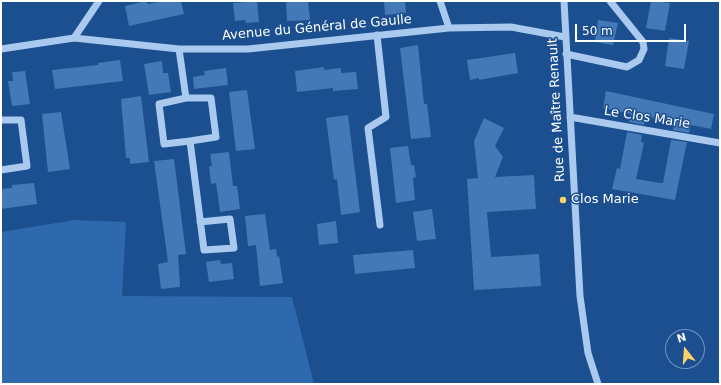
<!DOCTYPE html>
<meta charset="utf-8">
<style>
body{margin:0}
#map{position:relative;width:721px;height:385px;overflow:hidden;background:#1b4f8f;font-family:"DejaVu Sans",sans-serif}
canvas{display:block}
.frame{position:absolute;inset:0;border:2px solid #fff;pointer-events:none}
.north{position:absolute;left:665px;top:329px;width:40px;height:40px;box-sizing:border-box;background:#1b4f8f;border:1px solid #7695bc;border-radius:50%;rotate:343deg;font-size:11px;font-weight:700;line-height:16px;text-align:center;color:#fff}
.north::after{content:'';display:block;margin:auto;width:14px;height:18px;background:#ffd166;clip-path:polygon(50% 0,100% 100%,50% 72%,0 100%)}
.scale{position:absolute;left:575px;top:24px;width:111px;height:18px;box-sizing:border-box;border:2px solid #fff;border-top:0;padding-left:5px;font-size:12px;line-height:14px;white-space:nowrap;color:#fff;-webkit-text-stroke:3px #1b4f8f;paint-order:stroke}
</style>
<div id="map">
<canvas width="721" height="385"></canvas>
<div class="frame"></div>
<div class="north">N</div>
<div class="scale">50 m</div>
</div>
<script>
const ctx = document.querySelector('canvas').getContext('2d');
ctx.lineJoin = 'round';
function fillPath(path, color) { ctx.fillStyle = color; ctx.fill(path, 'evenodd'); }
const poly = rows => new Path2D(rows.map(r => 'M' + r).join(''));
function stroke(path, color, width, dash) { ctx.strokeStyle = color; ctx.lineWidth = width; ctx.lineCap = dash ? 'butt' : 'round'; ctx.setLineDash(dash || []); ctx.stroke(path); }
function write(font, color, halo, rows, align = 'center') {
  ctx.font = font + ' "DejaVu Sans",sans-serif'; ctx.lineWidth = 3; ctx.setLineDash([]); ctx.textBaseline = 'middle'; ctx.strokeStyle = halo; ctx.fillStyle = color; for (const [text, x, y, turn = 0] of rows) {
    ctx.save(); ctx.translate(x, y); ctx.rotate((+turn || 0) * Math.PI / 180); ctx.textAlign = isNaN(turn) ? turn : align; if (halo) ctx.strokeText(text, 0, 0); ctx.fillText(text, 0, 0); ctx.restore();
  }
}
fillPath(poly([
 [75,220,126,222,122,296,292,297,314,384,1,384,1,232]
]), '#2e69ad');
fillPath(poly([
 [146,1,148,4,162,1,181,1,184,14,129,26,125,6],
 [257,1,259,22,246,23,245,20,235,21,233,3],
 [286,1,308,1,310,20,287,21],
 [384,1,405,1,406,13,385,15],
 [651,1,670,3,665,31,646,28],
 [598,20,618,23,613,45,595,42],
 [669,38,689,41,684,69,665,66],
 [418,45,424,104,427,104,431,137,411,139,400,48],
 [515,53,518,73,479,80,479,78,470,80,467,60],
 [120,60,123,81,55,89,52,70,98,65,98,63],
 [162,61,163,73,168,73,171,92,149,95,144,64],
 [324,67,324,70,341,68,341,73,356,72,358,89,333,91,333,88,297,92,295,71],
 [226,68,228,85,194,89,193,77,205,75,204,71],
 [25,71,30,104,12,106,8,81,13,81,12,72],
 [247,90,255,149,236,151,229,92],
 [606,91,714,114,711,129,691,125,689,133,673,130,674,122,645,116,644,125,629,122,631,114,603,108],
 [141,96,149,162,130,164,130,158,126,158,121,99],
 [61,112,70,169,48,172,42,114],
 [348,115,360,212,341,215,337,179,334,180,326,118],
 [484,118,504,128,495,146,503,157,495,177,534,175,536,209,487,212,491,257,539,254,541,286,474,290,467,179,478,178,474,141],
 [627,132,642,135,641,142,644,143,636,179,660,183,663,183,671,140,687,142,675,200,612,189,617,168,620,169],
 [408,146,411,165,414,165,416,177,413,178,415,200,396,203,390,148],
 [229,152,233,186,237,186,240,209,220,212,216,183,211,184,209,166,212,166,210,154],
 [174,159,186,254,178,255,180,287,161,289,158,264,168,262,154,161],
 [34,183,37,204,1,209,1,189,12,188,12,185],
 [432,209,436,239,417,241,413,212],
 [265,214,270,250,276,249,277,257,279,256,283,283,260,286,256,245,248,246,245,216],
 [336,221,338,243,319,245,317,224],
 [413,250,415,268,355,274,353,255],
 [220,260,221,264,232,263,234,279,209,282,206,262]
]), '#4478b7');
stroke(poly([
 [440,1,449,28],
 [564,1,580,296,588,353,598,384],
 [377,35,386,117,368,128,380,225],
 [74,38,99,1],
 [1,49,74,38,179,49,248,49,449,28,511,27,565,37],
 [179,49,186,98,159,104,164,144,190,141,204,250,234,248,230,219,200,222],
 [566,54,627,67,639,60,644,49,643,42,610,1],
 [186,98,211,98,216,137,190,141],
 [570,117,720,143],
 [1,120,21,120,27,166,1,170]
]), '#a9c9ee', 7);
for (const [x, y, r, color] of [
 [563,200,4,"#ffd166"]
]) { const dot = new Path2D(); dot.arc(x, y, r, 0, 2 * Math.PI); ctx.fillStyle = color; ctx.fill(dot); stroke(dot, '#1b4f8f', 1.5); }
write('13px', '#fff', '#1b4f8f', [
 ["Avenue du Général de Gaulle",317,28,-5],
 ["Rue de Maître Renault",557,110,-93],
 ["Le Clos Marie",647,118,9]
]);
write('13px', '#fff', '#1b4f8f', [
 ["Clos Marie",571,200]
], 'left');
</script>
